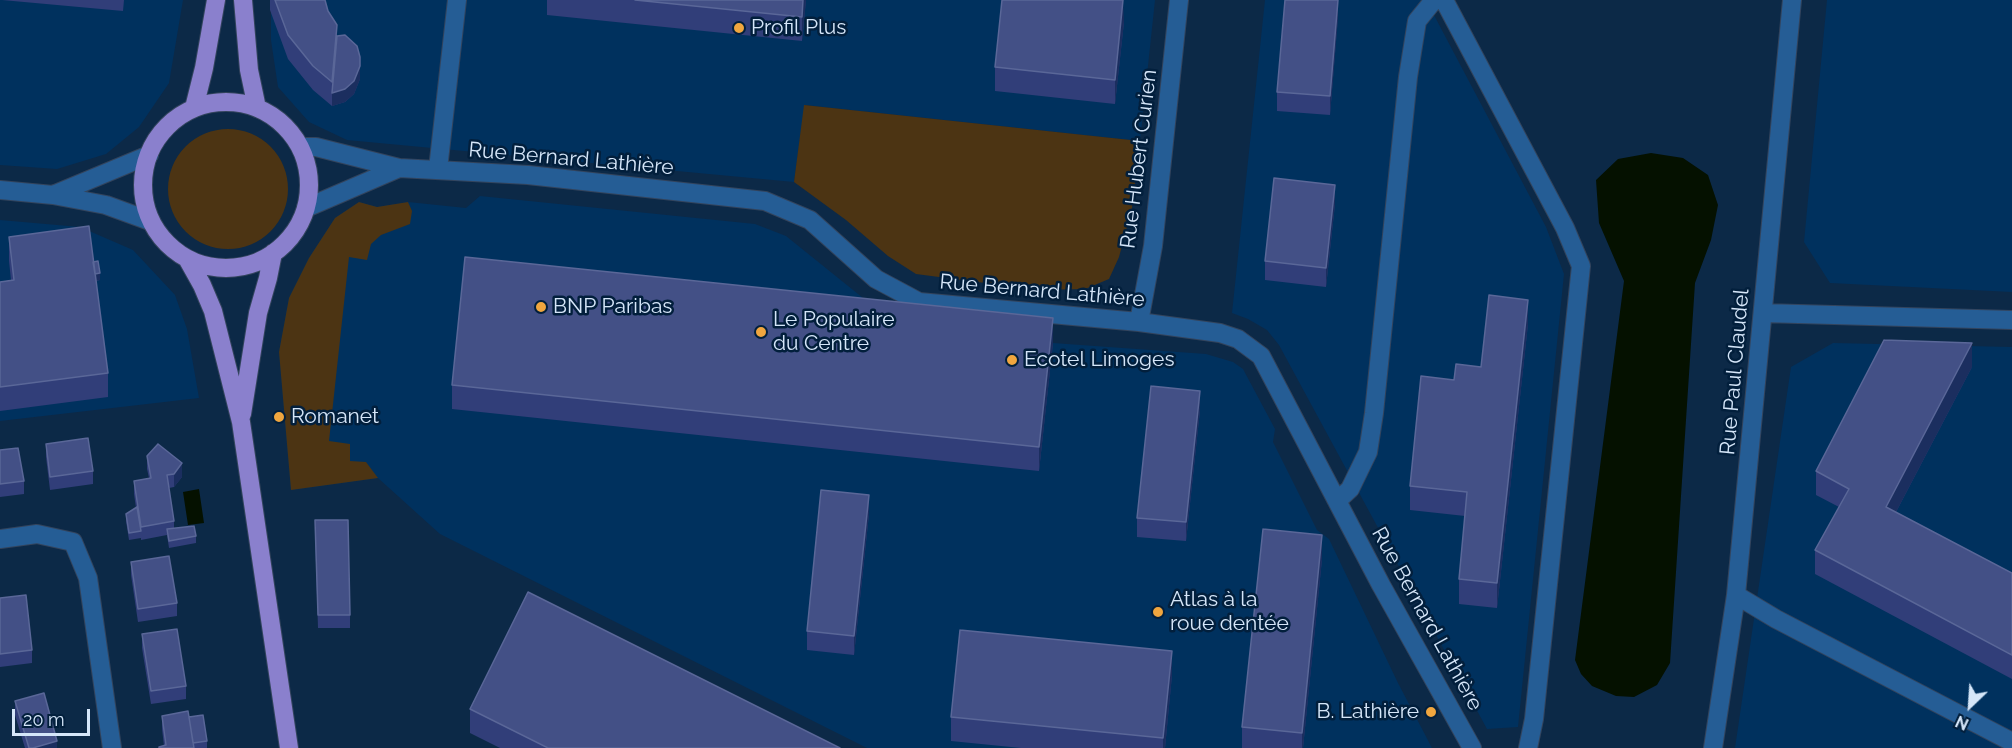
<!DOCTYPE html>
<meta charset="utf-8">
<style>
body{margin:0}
#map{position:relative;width:2012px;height:748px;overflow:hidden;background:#0c2947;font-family:Raleway,sans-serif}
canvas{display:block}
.north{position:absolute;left:1940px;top:676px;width:60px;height:60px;-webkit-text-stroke:4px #021f3c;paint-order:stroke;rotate:205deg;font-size:16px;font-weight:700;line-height:24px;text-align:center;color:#d5e6f9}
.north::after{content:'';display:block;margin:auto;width:21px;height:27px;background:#d5e6f9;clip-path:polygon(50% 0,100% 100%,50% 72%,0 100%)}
.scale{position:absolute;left:12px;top:709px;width:78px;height:27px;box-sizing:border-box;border:3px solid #d5e6f9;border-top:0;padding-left:8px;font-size:18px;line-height:21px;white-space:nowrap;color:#d5e6f9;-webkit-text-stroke:4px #021f3c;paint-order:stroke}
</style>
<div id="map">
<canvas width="2012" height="748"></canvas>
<div class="north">N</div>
<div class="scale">20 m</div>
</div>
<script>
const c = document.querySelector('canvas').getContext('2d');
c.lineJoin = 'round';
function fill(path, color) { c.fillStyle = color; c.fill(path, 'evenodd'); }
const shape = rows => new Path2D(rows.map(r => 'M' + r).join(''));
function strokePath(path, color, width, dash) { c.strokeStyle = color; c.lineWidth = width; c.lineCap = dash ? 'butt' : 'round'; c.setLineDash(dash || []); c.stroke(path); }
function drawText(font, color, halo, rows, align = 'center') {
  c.font = font + ' Raleway,sans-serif'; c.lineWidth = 5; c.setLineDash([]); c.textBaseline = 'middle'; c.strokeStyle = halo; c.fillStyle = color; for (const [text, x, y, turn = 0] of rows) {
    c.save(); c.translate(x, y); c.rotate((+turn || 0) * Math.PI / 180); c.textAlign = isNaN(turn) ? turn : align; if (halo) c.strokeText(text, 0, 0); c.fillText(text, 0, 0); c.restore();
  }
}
fill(shape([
 [0,0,183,0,169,83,139,127,106,154,57,169,0,165],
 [271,0,1155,0,1140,141,805,105,794,182,347,140,309,122,278,87,271,40],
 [1265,0,1426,0,1546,227,1564,274,1518,727,1487,729,1279,345,1267,330,1248,319,1232,313],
 [1827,0,2012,0,2012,292,1830,283,1804,242],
 [480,196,755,224,786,236,899,327,1053,343,1206,354,1233,362,1243,369,1275,429,1273,442,1317,530,1329,539,1398,683,1432,748,867,748,440,534,378,478,291,490,279,352,289,298,309,258,335,218,359,202,377,207,408,202,466,208],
 [0,220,80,227,133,250,175,295,187,329,199,398,0,421],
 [1833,343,2012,347,2012,748,1735,748,1791,367]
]), '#00315e');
fill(shape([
 [804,105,1140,141,1132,208,1119,257,1109,279,1085,289,1039,290,916,274,888,256,846,220,794,182],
 '168 189a60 60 0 1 1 120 0a60 60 0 1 1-120 0Z',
 [359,202,377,207,408,202,412,211,410,224,381,235,371,244,367,260,349,257,329,441,350,444,350,461,366,462,378,478,291,490,279,352,289,298,309,258,335,218]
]), '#4c3413');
fill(shape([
 [1651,153,1683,158,1708,175,1718,205,1711,240,1695,283,1670,663,1657,685,1634,697,1616,696,1592,686,1581,674,1575,660,1624,281,1599,223,1596,180,1618,159],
 [199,489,204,523,188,525,183,492]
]), '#051100');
const minor = shape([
 [1444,0,1565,228,1581,266,1534,719,1528,748],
 [301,147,316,147,399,168,528,175,765,201,810,220,876,279,919,302,1139,322,1220,333,1238,339,1261,356,1381,585,1472,748],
 [438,169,457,0],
 [0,190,53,195,106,205,150,221],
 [53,195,149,155],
 [306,208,399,168],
 [1763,313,2012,320],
 [1139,322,1153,246,1179,0],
 [1337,501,1350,489,1368,452,1374,413,1408,77,1417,21,1434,0],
 [0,539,37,534,73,542,88,578,112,748],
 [1736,595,1776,619,2012,742],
 [1713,748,1736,595,1792,0]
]);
const major = shape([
 [243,0,249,70,257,108],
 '143 185a83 83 0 1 1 166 0a83 83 0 1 1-166 0Z',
 [194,108,204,68,216,0],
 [188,260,202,285,213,311,241,422,289,748],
 [242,414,258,313,268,278,273,253]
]);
strokePath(minor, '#33445d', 20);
strokePath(major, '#33445d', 20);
strokePath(minor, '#255d95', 18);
strokePath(major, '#8a80cd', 18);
fill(shape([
 [2,0,124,0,123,11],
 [270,0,325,0,328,11,337,36,360,79,354,94,345,102,332,106,313,90,288,59,270,10],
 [547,0,806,0,802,41,547,15],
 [1338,17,1330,115,1277,111,1277,92],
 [1124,22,1115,104,995,91,995,67],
 [1335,204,1326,287,1265,280,1265,261],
 [9,237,93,262,100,280,96,281,108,373,108,397,0,411,0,282,11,280,9,261],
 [1528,324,1497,608,1459,604,1459,579,1465,516,1410,510,1410,486,1454,380,1481,367],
 [1053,343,1039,471,452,409,452,385],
 [1972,367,1896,512,2012,573,2012,679,1815,574,1815,550,1839,507,1816,495,1816,471],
 [1200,410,1186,541,1137,537,1137,518],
 [46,444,93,471,93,484,50,490,46,457],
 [0,450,24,481,24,494,0,497],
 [147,456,182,477,174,487,169,488,174,521,174,528,196,536,196,543,169,548,167,535,141,540,141,538,129,540,126,521,126,514,136,508,134,494,134,481,149,478,147,469],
 [869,514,854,655,807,650,807,631],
 [315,533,350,615,350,628,318,628],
 [1322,559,1303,748,1242,748,1242,727],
 [131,562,177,603,177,616,138,622,131,575],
 [0,598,32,650,32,663,0,667],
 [142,634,186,686,186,699,151,704,142,648],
 [1172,675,1165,748,1021,748,951,741,951,717],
 [15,701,57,748,25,748,15,715],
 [470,709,840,748,500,748,470,733],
 [162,716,189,717,207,741,207,748,159,748,164,746,162,729]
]), '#313e79');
fill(shape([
 [803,0,806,0,802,41,802,17],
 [1123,0,1124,22,1115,104,1115,80],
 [1338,0,1338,17,1330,115,1330,96],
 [337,25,337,49,360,66,360,79,354,94,345,102,332,106,332,82],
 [1335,185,1335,204,1326,287,1326,268],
 [100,273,100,280,93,281,93,274],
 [1528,300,1528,324,1497,608,1497,583],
 [1053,318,1053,343,1039,471,1039,447],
 [1972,343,1972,367,1886,531,1886,507],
 [1200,391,1200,410,1186,541,1186,522],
 [182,463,182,477,174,487,174,474],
 [869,495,869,514,854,655,854,636],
 [1322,535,1322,559,1303,748,1302,748,1302,733],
 [1172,651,1172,675,1165,748,1163,748,1163,738],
 [57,741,57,748,33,748]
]), '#1b2e5f');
const building = shape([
 [275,0,325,0,328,11,337,25,332,82,313,66,288,35,275,0],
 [635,0,803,0,802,17,635,0],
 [1002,0,1123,0,1115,80,995,67,1002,0],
 [1285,0,1338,0,1330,96,1277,92,1285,0],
 [345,35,357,46,360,57,360,66,354,81,345,89,332,93,337,36,345,35],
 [1274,178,1335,185,1326,268,1265,261,1274,178],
 [89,226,108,373,0,387,0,282,14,280,9,237,89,226],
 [465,257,1053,318,1039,447,452,385,465,257],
 [98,261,100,273,95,274,93,262,98,261],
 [1489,295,1528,300,1497,583,1459,579,1467,492,1410,486,1421,376,1454,380,1456,364,1481,367,1489,295],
 [1884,340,1972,343,1886,507,2012,573,2012,655,1815,550,1849,489,1816,471,1884,340],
 [1151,386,1200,391,1186,522,1137,518,1151,386],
 [88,438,93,471,50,477,46,444,88,438],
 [158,444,182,463,174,474,167,475,174,521,141,527,134,481,151,478,147,456,158,444],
 [18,448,24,481,0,484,0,450,18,448],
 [821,490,869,495,854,636,807,631,821,490],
 [137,507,141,531,129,533,126,514,137,507],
 [315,520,348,520,350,615,318,615,315,520],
 [194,526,196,536,169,541,167,529,194,526],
 [1263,529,1322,535,1302,733,1242,727,1263,529],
 [169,556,177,603,138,609,131,562,169,556],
 [528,592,840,748,548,748,470,709,528,592],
 [26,595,32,650,0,654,0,598,26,595],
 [177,629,186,686,151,691,142,634,177,629],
 [960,630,1172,651,1163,738,951,717,960,630],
 [44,693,57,741,33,748,29,748,15,701,44,693],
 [188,711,194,748,159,748,159,747,166,745,162,716,188,711],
 [203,715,207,741,193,743,189,717,203,715]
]);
fill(building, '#435086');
strokePath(building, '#5a6798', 1.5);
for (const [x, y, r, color] of [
 [739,28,6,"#f0a63f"],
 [541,307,6,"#f0a63f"],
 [761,332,6,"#f0a63f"],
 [1012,360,6,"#f0a63f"],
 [279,417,6,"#f0a63f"],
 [1158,612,6,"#f0a63f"],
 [1431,712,6,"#f0a63f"]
]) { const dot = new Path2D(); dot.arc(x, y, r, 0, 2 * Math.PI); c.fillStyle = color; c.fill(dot); strokePath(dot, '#021f3c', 2); }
drawText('21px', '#d5e6f9', '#021f3c', [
 ["Profil Plus",751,28],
 ["BNP Paribas",553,307],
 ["Le Populaire",773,320],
 ["du Centre",773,344],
 ["Ecotel Limoges",1024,360],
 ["Romanet",291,417],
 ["Atlas à la",1170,600],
 ["roue dentée",1170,624],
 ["B. Lathière",1419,712,"right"]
], 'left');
drawText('21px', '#d5e6f9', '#021f3c', [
 ["Rue Bernard Lathière",571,159,5],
 ["Rue Hubert Curien",1139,159,-83],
 ["Rue Bernard Lathière",1042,291,5],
 ["Rue Paul Claudel",1735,372,-85],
 ["Rue Bernard Lathière",1427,619,61]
]);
</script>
